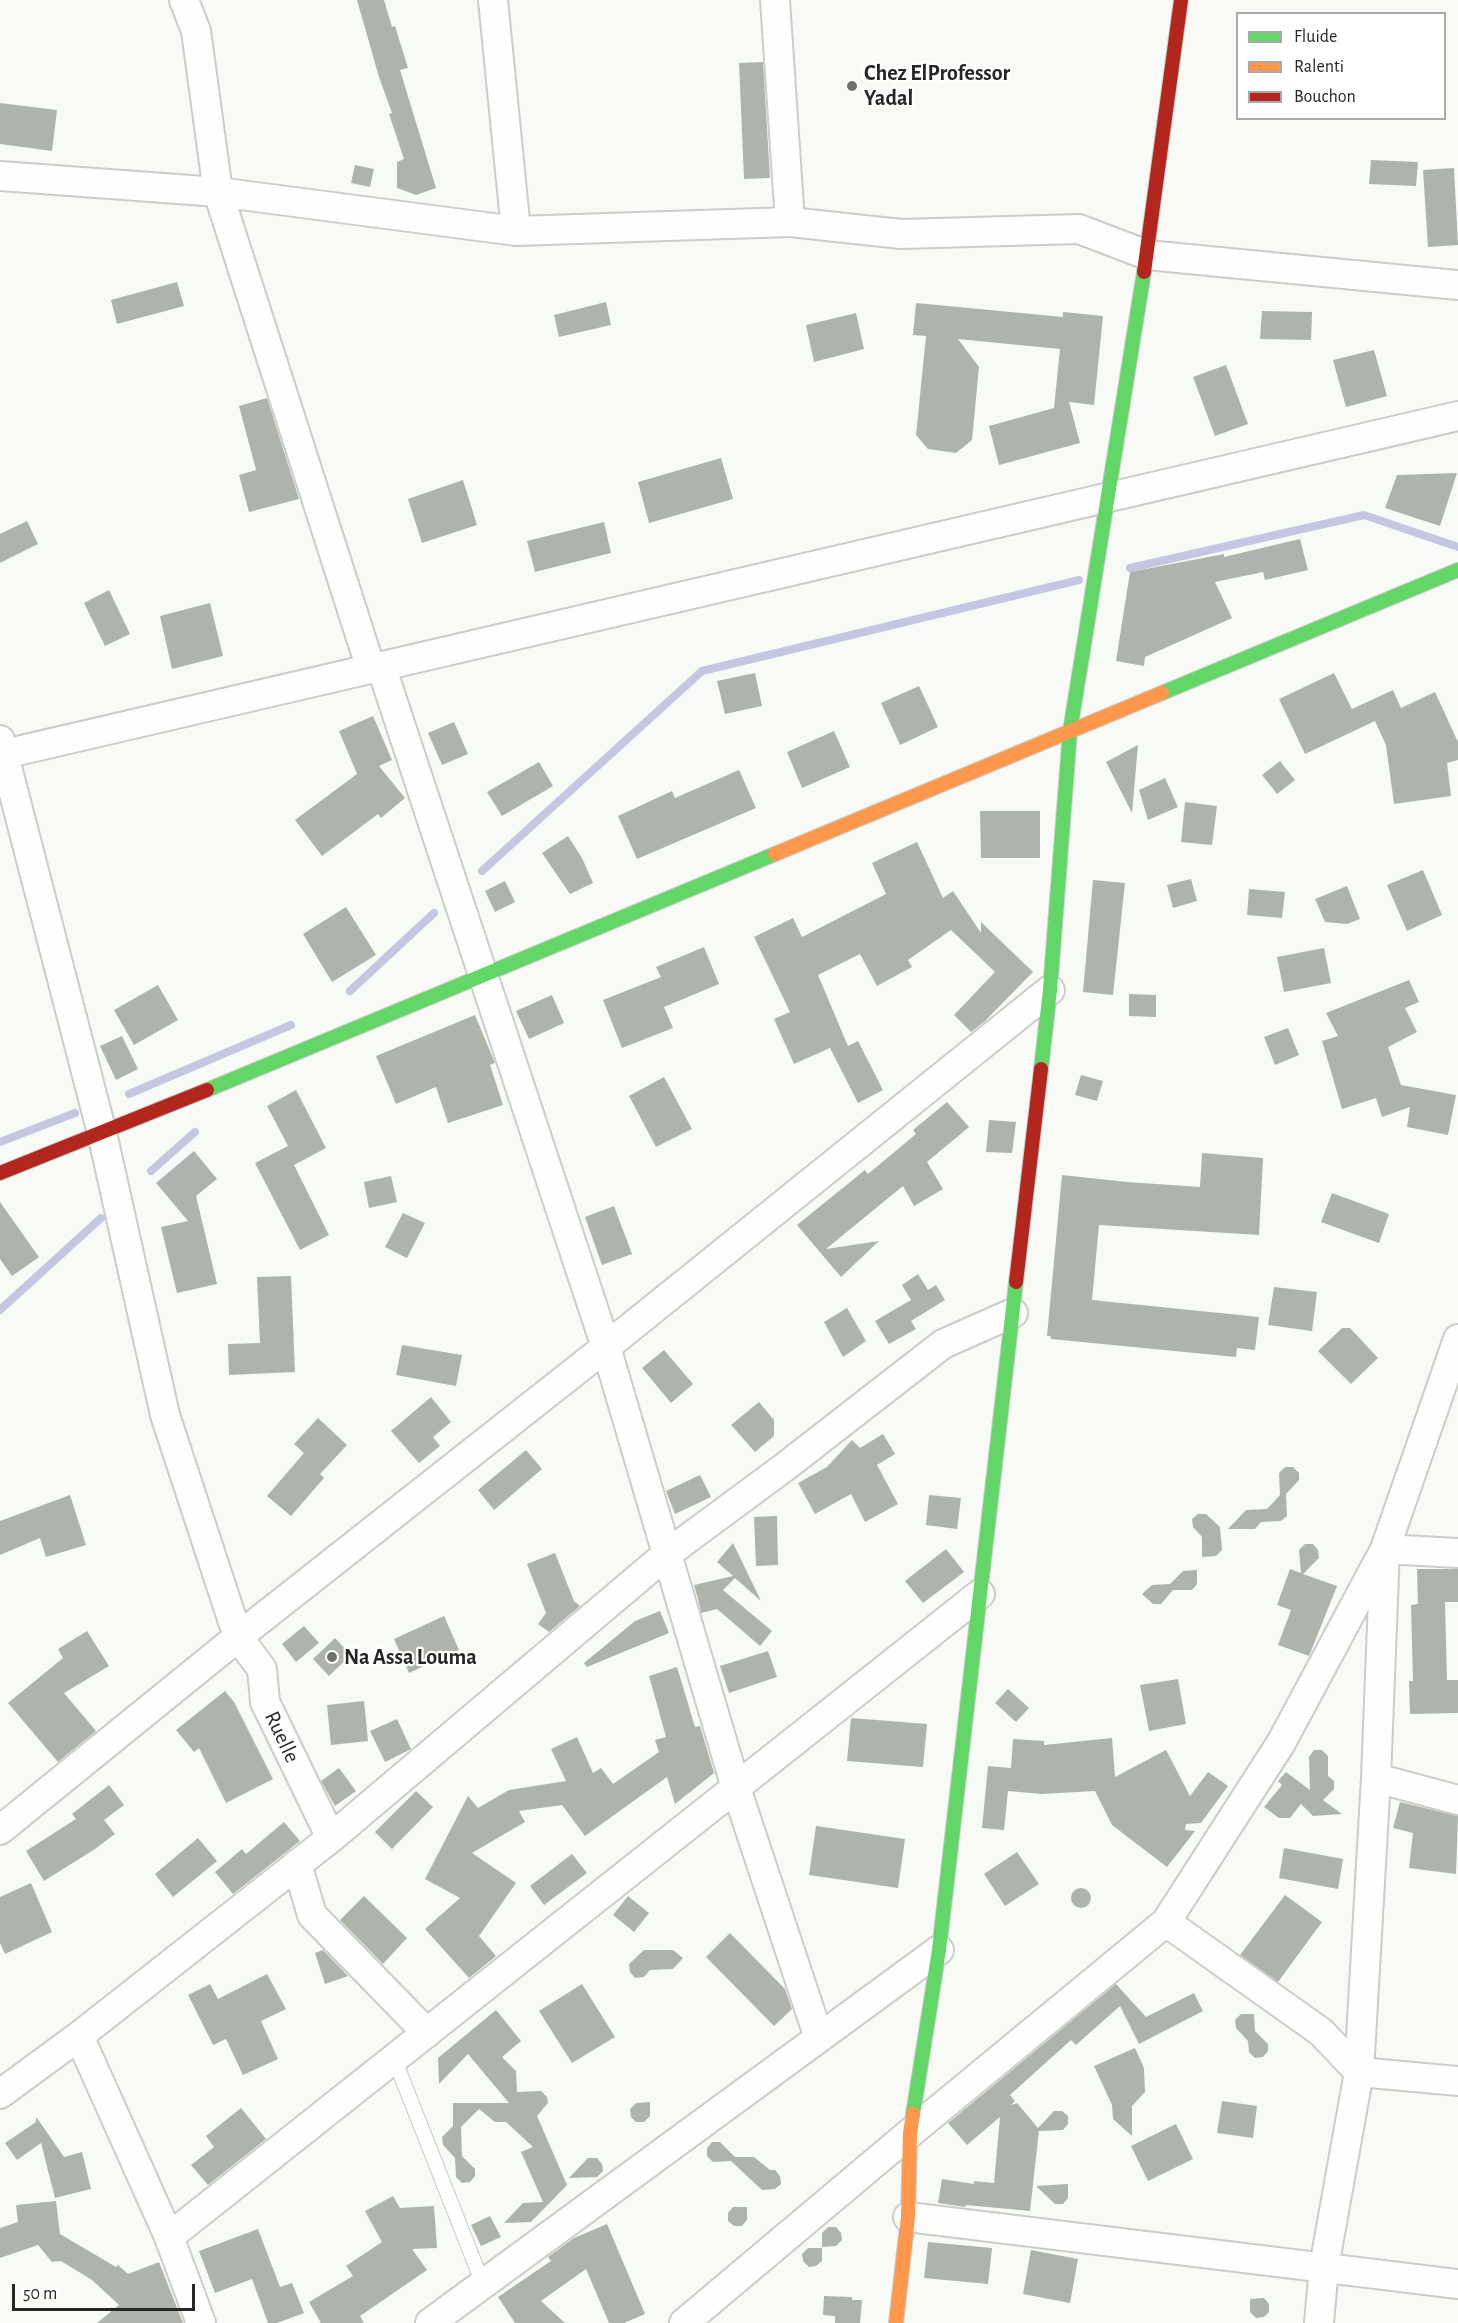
<!DOCTYPE html>
<style>
body{margin:0}
#map{position:relative;width:1458px;height:2323px;overflow:hidden;background:#f8faf6;font-family:"Alegreya Sans",sans-serif}
canvas{display:block}
.legend{position:absolute;left:1236px;top:12px;width:210px;height:108px;box-sizing:border-box;background:#fff;border:2px solid #a8a9a8;margin:0;padding:8px 10px;list-style:none;font-size:18px;color:#262725}
.legend li{display:flex;align-items:center;gap:12px;height:30px}
.legend b{width:30px;border:2px solid #a8a9a8}
.scale{position:absolute;left:12px;top:2284px;width:183px;height:27px;box-sizing:border-box;border:3px solid #262725;border-top:0;padding-left:8px;font-size:18px;line-height:21px;white-space:nowrap;color:#262725;-webkit-text-stroke:4px #fff;paint-order:stroke}
</style>
<div id="map">
<canvas width="1458" height="2323"></canvas>
<ul class="legend">
<li><b style="height:8px;background:#63d668"></b>Fluide</li>
<li><b style="height:8px;background:#ff974d"></b>Ralenti</li>
<li><b style="height:8px;background:#b3261e"></b>Bouchon</li>
</ul>
<div class="scale">50 m</div>
</div>
<script>
const c = document.querySelector('canvas').getContext('2d');
c.lineJoin = 'round';
const shape = rows => new Path2D(rows.map(r => 'M' + r).join(''));
function strokePath(path, color, width, dash) { c.strokeStyle = color; c.lineWidth = width; c.lineCap = dash ? 'butt' : 'round'; c.setLineDash(dash || []); c.stroke(path); }
function fill(path, color) { c.fillStyle = color; c.fill(path, 'evenodd'); }
function drawText(font, color, halo, rows, align = 'center') {
  c.font = font + ' "Alegreya Sans",sans-serif'; c.lineWidth = 4.5; c.setLineDash([]); c.textBaseline = 'middle'; c.strokeStyle = halo; c.fillStyle = color; for (const [text, x, y, turn = 0] of rows) {
    c.save(); c.translate(x, y); c.rotate((+turn || 0) * Math.PI / 180); c.textAlign = isNaN(turn) ? turn : align; if (halo) c.strokeText(text, 0, 0); c.fillText(text, 0, 0); c.restore();
  }
}
strokePath(shape([
 [1130,568,1364,515,1458,547],
 [482,871,702,671,1079,580],
 [350,991,434,913],
 [129,1094,291,1025],
 [0,1142,75,1113],
 [151,1171,195,1132],
 [0,1310,101,1218]
]), '#c4c6e2', 8);
fill(shape([
 [357,0,384,0,392,27,395,26,408,68,400,70,436,188,416,195,397,188,397,162,404,159,389,114,392,113,379,77],
 [763,62,770,178,744,179,739,63],
 [0,103,57,110,52,151,0,144],
 [1371,160,1418,162,1416,186,1369,184],
 [355,165,374,169,370,187,351,183],
 [1454,168,1458,245,1428,247,1423,170],
 [177,282,184,306,117,324,111,300],
 [606,302,611,325,559,337,554,315],
 [916,303,1063,317,1063,312,1103,316,1094,405,1069,402,1080,443,999,465,989,426,1054,408,1060,349,958,339,979,367,972,440,956,453,928,449,916,435,926,336,913,335],
 [1262,311,1312,312,1311,340,1260,339],
 [856,313,864,349,814,362,806,325],
 [1374,350,1387,396,1346,407,1333,360],
 [1226,365,1248,424,1215,436,1193,377],
 [267,398,299,499,249,512,239,475,256,470,239,406],
 [721,458,733,499,649,523,638,482],
 [1457,473,1440,526,1385,508,1397,475],
 [463,480,477,525,422,543,408,499],
 [27,521,38,544,0,563,0,534],
 [604,522,611,553,535,572,527,541],
 [1300,539,1308,570,1265,580,1263,572,1215,582,1232,618,1145,657,1144,666,1116,661,1130,572,1224,554,1224,557],
 [109,590,130,634,105,646,84,603],
 [210,603,223,656,172,669,160,616],
 [755,673,762,706,725,714,717,681],
 [1334,673,1352,709,1393,690,1401,708,1435,692,1458,742,1458,760,1447,763,1451,796,1394,804,1386,745,1375,721,1305,754,1279,699],
 [919,686,938,727,900,745,881,703],
 [373,716,392,760,379,766,405,798,381,818,378,814,322,856,295,820,357,774,339,731],
 [454,722,468,754,442,765,428,733],
 [834,731,850,767,802,788,787,752],
 [1138,745,1132,813,1106,762],
 [1280,761,1295,780,1277,794,1262,775],
 [539,762,553,786,502,816,487,792],
 [739,770,756,808,637,859,618,816,672,791,675,798],
 [1165,778,1178,807,1148,820,1139,790],
 [1185,802,1217,806,1212,845,1181,842],
 [980,811,1040,811,1040,858,981,858],
 [568,836,582,858,593,883,570,894,542,853],
 [917,842,943,898,953,891,981,933,981,922,1033,972,985,1021,971,1032,954,1015,995,972,951,930,908,960,912,967,877,986,860,954,818,975,848,1046,858,1041,883,1090,858,1103,830,1048,794,1064,774,1019,790,1012,754,937,793,918,802,937,886,894,872,863],
 [1423,870,1442,915,1407,931,1387,885],
 [1191,879,1197,901,1173,908,1167,885],
 [1093,880,1125,883,1113,995,1083,992],
 [505,881,515,902,495,912,485,891],
 [1347,886,1360,919,1347,924,1325,922,1315,899],
 [1249,889,1285,892,1282,918,1247,915],
 [346,907,376,955,332,982,303,934],
 [704,947,719,984,664,1007,673,1028,622,1048,603,1000,661,977,656,967],
 [1324,948,1331,983,1284,992,1277,957],
 [1409,980,1419,1002,1405,1008,1417,1032,1388,1047,1401,1085,1456,1095,1448,1135,1407,1127,1410,1107,1382,1117,1376,1098,1342,1109,1322,1041,1338,1036,1326,1013],
 [158,985,178,1020,134,1045,114,1010],
 [1129,994,1156,995,1156,1017,1129,1016],
 [552,995,564,1023,529,1039,516,1011],
 [475,1015,495,1063,490,1065,503,1105,448,1123,436,1087,396,1104,376,1056],
 [1288,1028,1299,1055,1275,1065,1264,1037],
 [122,1036,138,1069,116,1080,100,1046],
 [1081,1075,1103,1081,1097,1101,1075,1095],
 [664,1077,692,1129,656,1147,629,1096],
 [296,1090,326,1148,294,1165,329,1235,300,1250,255,1163,288,1146,267,1106],
 [947,1102,969,1127,927,1162,943,1189,914,1206,903,1186,826,1249,879,1241,841,1277,797,1225,865,1170,868,1174,916,1134,913,1130],
 [989,1120,1016,1122,1012,1153,986,1152],
 [194,1151,217,1179,196,1196,217,1284,177,1293,161,1227,188,1221,156,1183],
 [1202,1153,1263,1158,1259,1235,1099,1225,1092,1300,1259,1317,1255,1350,1237,1348,1236,1357,1051,1339,1050,1336,1047,1336,1062,1175,1127,1182,1200,1187],
 [391,1176,397,1202,369,1208,364,1182],
 [1332,1193,1389,1214,1379,1243,1321,1222],
 [0,1202,39,1257,12,1276,0,1259],
 [614,1206,632,1254,602,1265,585,1217],
 [403,1213,425,1223,407,1258,385,1247],
 [918,1274,928,1290,936,1285,945,1300,911,1321,916,1329,889,1344,875,1321,911,1300,902,1285],
 [291,1276,295,1372,229,1375,228,1344,260,1343,257,1277],
 [1274,1287,1317,1292,1312,1331,1268,1325],
 [847,1308,866,1341,843,1357,824,1322],
 [1342,1328,1350,1328,1378,1358,1351,1384,1318,1351],
 [402,1345,462,1355,456,1386,396,1375],
 [664,1350,693,1384,671,1403,642,1368],
 [431,1397,451,1422,433,1437,440,1446,419,1463,391,1431],
 [759,1402,774,1420,774,1436,755,1452,731,1425],
 [318,1418,347,1445,320,1474,324,1478,291,1516,267,1496,304,1453,294,1444],
 [883,1434,895,1454,877,1465,898,1504,865,1522,851,1494,815,1514,798,1483,827,1467,852,1440,860,1448],
 [526,1450,542,1469,494,1510,478,1490],
 [1285,1467,1293,1467,1299,1473,1299,1480,1286,1494,1287,1516,1281,1521,1261,1522,1255,1529,1228,1529,1246,1510,1267,1509,1280,1495,1279,1473],
 [700,1475,711,1497,675,1514,666,1491],
 [70,1495,86,1545,46,1557,40,1538,0,1555,0,1521],
 [929,1495,961,1498,957,1529,926,1525],
 [1198,1514,1206,1514,1220,1527,1222,1550,1216,1556,1202,1557,1202,1537,1193,1527,1192,1519],
 [777,1516,778,1565,756,1566,754,1517],
 [733,1543,761,1601,735,1578,723,1590,772,1631,760,1646,717,1609,701,1613,698,1599,694,1585,733,1576,717,1562],
 [1305,1544,1313,1544,1318,1550,1319,1558,1303,1574,1337,1586,1309,1656,1278,1645,1291,1610,1277,1605,1290,1569,1301,1573,1299,1550],
 [946,1549,964,1572,923,1603,905,1581],
 [555,1553,574,1601,580,1606,549,1632,538,1624,546,1613,527,1564],
 [1417,1569,1458,1569,1458,1602,1445,1602,1447,1680,1458,1680,1458,1713,1410,1714,1409,1681,1413,1681,1411,1605,1418,1604],
 [1197,1570,1197,1584,1192,1590,1173,1590,1161,1604,1153,1604,1142,1594,1152,1585,1170,1584,1183,1571],
 [660,1611,669,1633,587,1667,584,1663,635,1621],
 [444,1616,459,1650,409,1673,394,1639],
 [304,1626,319,1643,296,1662,282,1644],
 [87,1631,109,1666,64,1693,96,1731,58,1762,8,1703,63,1658,58,1649],
 [335,1638,351,1655,329,1676,313,1659],
 [768,1651,777,1677,729,1693,720,1666],
 [677,1667,695,1727,700,1726,714,1773,675,1804,667,1777,585,1836,562,1805,519,1811,525,1822,472,1853,516,1883,479,1936,496,1956,469,1978,425,1929,460,1898,425,1879,468,1796,478,1808,509,1790,566,1781,551,1749,577,1737,593,1773,601,1768,613,1784,659,1752,655,1740,666,1737,649,1676],
 [1178,1679,1186,1724,1149,1731,1140,1685],
 [1008,1689,1029,1708,1016,1722,995,1703],
 [225,1691,234,1702,273,1779,226,1803,199,1748,194,1752,176,1730],
 [364,1701,368,1741,331,1745,327,1705],
 [851,1718,927,1724,923,1767,847,1761],
 [397,1719,411,1749,385,1762,370,1731],
 [1112,1738,1115,1777,1166,1750,1190,1796,1208,1772,1228,1786,1201,1823,1186,1824,1185,1830,1195,1831,1167,1867,1112,1825,1095,1791,1042,1794,1008,1791,1004,1830,982,1828,988,1766,1011,1768,1013,1739,1044,1741,1044,1745],
 [1314,1750,1322,1750,1328,1756,1328,1776,1334,1781,1334,1789,1323,1800,1342,1814,1313,1816,1301,1804,1290,1818,1279,1818,1264,1807,1282,1785,1278,1781,1286,1772,1310,1790,1309,1757],
 [339,1768,356,1791,335,1806,321,1781],
 [109,1785,124,1805,104,1820,115,1834,95,1849,44,1881,26,1851,76,1819,72,1814],
 [416,1791,433,1807,392,1849,375,1832],
 [1400,1802,1458,1816,1456,1874,1409,1868,1413,1833,1393,1828],
 [284,1822,300,1841,233,1894,215,1872,242,1849,246,1854],
 [816,1826,905,1839,898,1888,809,1875],
 [198,1838,217,1861,173,1897,155,1874],
 [1284,1848,1343,1859,1338,1889,1279,1878],
 [1017,1852,1039,1884,1005,1906,984,1874],
 [572,1854,587,1873,544,1905,530,1886],
 [31,1883,52,1932,5,1954,0,1943,0,1897],
 '1071 1898a10 10 0 1 1 20 0a10 10 0 1 1-20 0Z',
 [1285,1895,1322,1922,1278,1982,1240,1955],
 [364,1896,407,1938,383,1964,340,1920],
 [628,1896,649,1913,634,1932,613,1915],
 [730,1933,785,1989,792,2009,774,2026,706,1957],
 [323,1950,348,1976,325,1984,315,1953],
 [644,1950,673,1950,683,1958,673,1969,650,1970,644,1977,635,1978,630,1972,629,1964],
 [267,1974,286,2009,261,2021,278,2059,243,2075,226,2039,213,2045,188,1995,210,1984,218,1999],
 [582,1984,615,2037,572,2063,539,2011],
 [1116,1984,1146,2017,1194,1993,1203,2011,1139,2044,1120,2006,1076,2045,1071,2040,1010,2095,1015,2101,1011,2105,1017,2103,1038,2128,1054,2111,1062,2111,1068,2116,1068,2124,1063,2130,1039,2131,1030,2211,966,2205,965,2207,938,2203,942,2179,974,2184,974,2181,994,2183,1000,2117,967,2145,948,2123],
 [496,2010,521,2041,502,2057,516,2071,517,2092,541,2091,547,2097,548,2103,537,2116,567,2185,531,2222,504,2223,523,2203,543,2202,521,2152,533,2147,506,2122,495,2122,479,2109,461,2127,462,2156,475,2169,475,2176,470,2182,462,2183,456,2177,455,2158,443,2145,442,2137,453,2126,453,2103,509,2103,468,2054,439,2084,438,2058],
 [1241,2014,1254,2014,1255,2031,1268,2044,1268,2051,1263,2057,1255,2058,1249,2052,1248,2041,1236,2028,1235,2020],
 [1135,2048,1144,2068,1145,2092,1132,2106,1132,2136,1113,2119,1112,2105,1094,2066],
 [1222,2101,1257,2106,1253,2138,1217,2133],
 [650,2102,650,2116,644,2122,636,2122,631,2117,630,2109,636,2103],
 [241,2108,266,2139,208,2185,191,2165,214,2147,206,2136],
 [36,2118,37,2118,64,2157,82,2152,91,2189,55,2198,41,2143,17,2160,5,2143,36,2122],
 [1176,2124,1193,2159,1148,2181,1131,2146],
 [712,2142,720,2142,735,2157,754,2157,770,2170,775,2170,780,2176,781,2184,775,2189,762,2190,731,2161,713,2162,707,2156,707,2148],
 [588,2158,597,2158,602,2164,603,2171,597,2177,569,2178],
 [1068,2184,1068,2198,1063,2204,1055,2204,1036,2186],
 [393,2196,400,2208,434,2206,437,2248,412,2249,427,2270,360,2316,364,2323,321,2323,309,2302,353,2276,346,2266,382,2242,365,2211],
 [56,2201,60,2234,116,2267,118,2265,128,2274,159,2262,183,2323,97,2323,119,2305,92,2280,61,2261,52,2262,38,2245,0,2258,0,2228,18,2222,16,2205],
 [733,2207,747,2207,747,2220,742,2226,734,2226,728,2221,728,2213],
 [490,2216,501,2237,481,2246,471,2225],
 [607,2224,645,2314,624,2323,609,2323,586,2269,541,2301,565,2323,515,2323,498,2297,551,2261,548,2257,574,2238],
 [828,2227,836,2227,841,2233,842,2240,836,2246,822,2247,822,2233],
 [258,2229,280,2287,292,2283,304,2313,277,2323,268,2323,252,2279,215,2293,199,2251],
 [928,2242,992,2248,988,2284,924,2278],
 [808,2248,822,2248,822,2261,816,2266,809,2267,803,2261,802,2254],
 [1031,2250,1078,2259,1070,2303,1023,2294],
 [824,2296,852,2297,852,2300,862,2300,860,2323,835,2323,835,2316,823,2315],
 [1264,2298,1269,2304,1269,2312,1264,2317,1256,2318,1250,2312,1250,2299]
]), '#aeb4ab');
const lane = shape([
 [394,2058,483,2284]
]);
const street = shape([
 [184,0,196,31,218,192,371,669],
 [493,0,516,231],
 [775,0,790,222],
 [0,176,218,192,516,231,790,222,901,234,1079,229,1147,255,1458,285],
 [381,666,606,1347,736,1788,819,2038],
 [0,740,102,1133,165,1415,238,1637,262,1669,265,1702,331,1838],
 [0,755,1458,416],
 [1376,1778,1458,1800],
 [0,1830,238,1637,606,1347,1050,990],
 [297,1864,312,1915,427,2033],
 [1166,1922,1321,2032,1359,2072,1458,2081],
 [79,2036,331,1838,667,1554,786,1466,943,1344,1013,1313],
 [0,2094,79,2036,169,2237,201,2323],
 [908,2217,1458,2284],
 [169,2237,980,1594],
 [430,2323,939,1950],
 [684,2323,910,2133,1166,1922,1281,1743,1385,1549,1458,1339],
 [1319,2323,1324,2267,1359,2072,1376,1778,1385,1549,1458,1553]
]);
const fast = shape([
 [1162,693,1458,570],
 [1041,1069,1050,990,1070,731,1144,272],
 [207,1090,775,854],
 [913,2114,939,1950,1016,1282]
]);
const slow = shape([
 [775,854,1162,693],
 [896,2323,908,2217,910,2133,913,2114]
]);
const jam = shape([
 [1144,272,1181,0],
 [0,1173,207,1090],
 [1016,1282,1041,1069]
]);
strokePath(lane, '#cbcdca', 16);
strokePath(street, '#cbcdca', 32);
strokePath(fast, '#cbcdca', 16);
strokePath(slow, '#cbcdca', 16);
strokePath(jam, '#cbcdca', 16);
strokePath(lane, '#fefefe', 14);
strokePath(street, '#fefefe', 28);
strokePath(fast, '#63d668', 14);
strokePath(slow, '#ff974d', 14);
strokePath(jam, '#b3261e', 14);
for (const [x, y, r, color] of [
 [852,86,6,"#70716e"],
 [332,1657,6,"#70716e"]
]) { const dot = new Path2D(); dot.arc(x, y, r, 0, 2 * Math.PI); c.fillStyle = color; c.fill(dot); strokePath(dot, '#fff', 2); }
drawText('bold 22px', '#262725', '#fff', [
 ["Chez ElProfessor",864,73],
 ["Yadal",864,98],
 ["Na Assa Louma",344,1657]
], 'left');
drawText('22px', '#262725', '#fff', [
 ["Ruelle",282,1737,65]
]);
</script>
